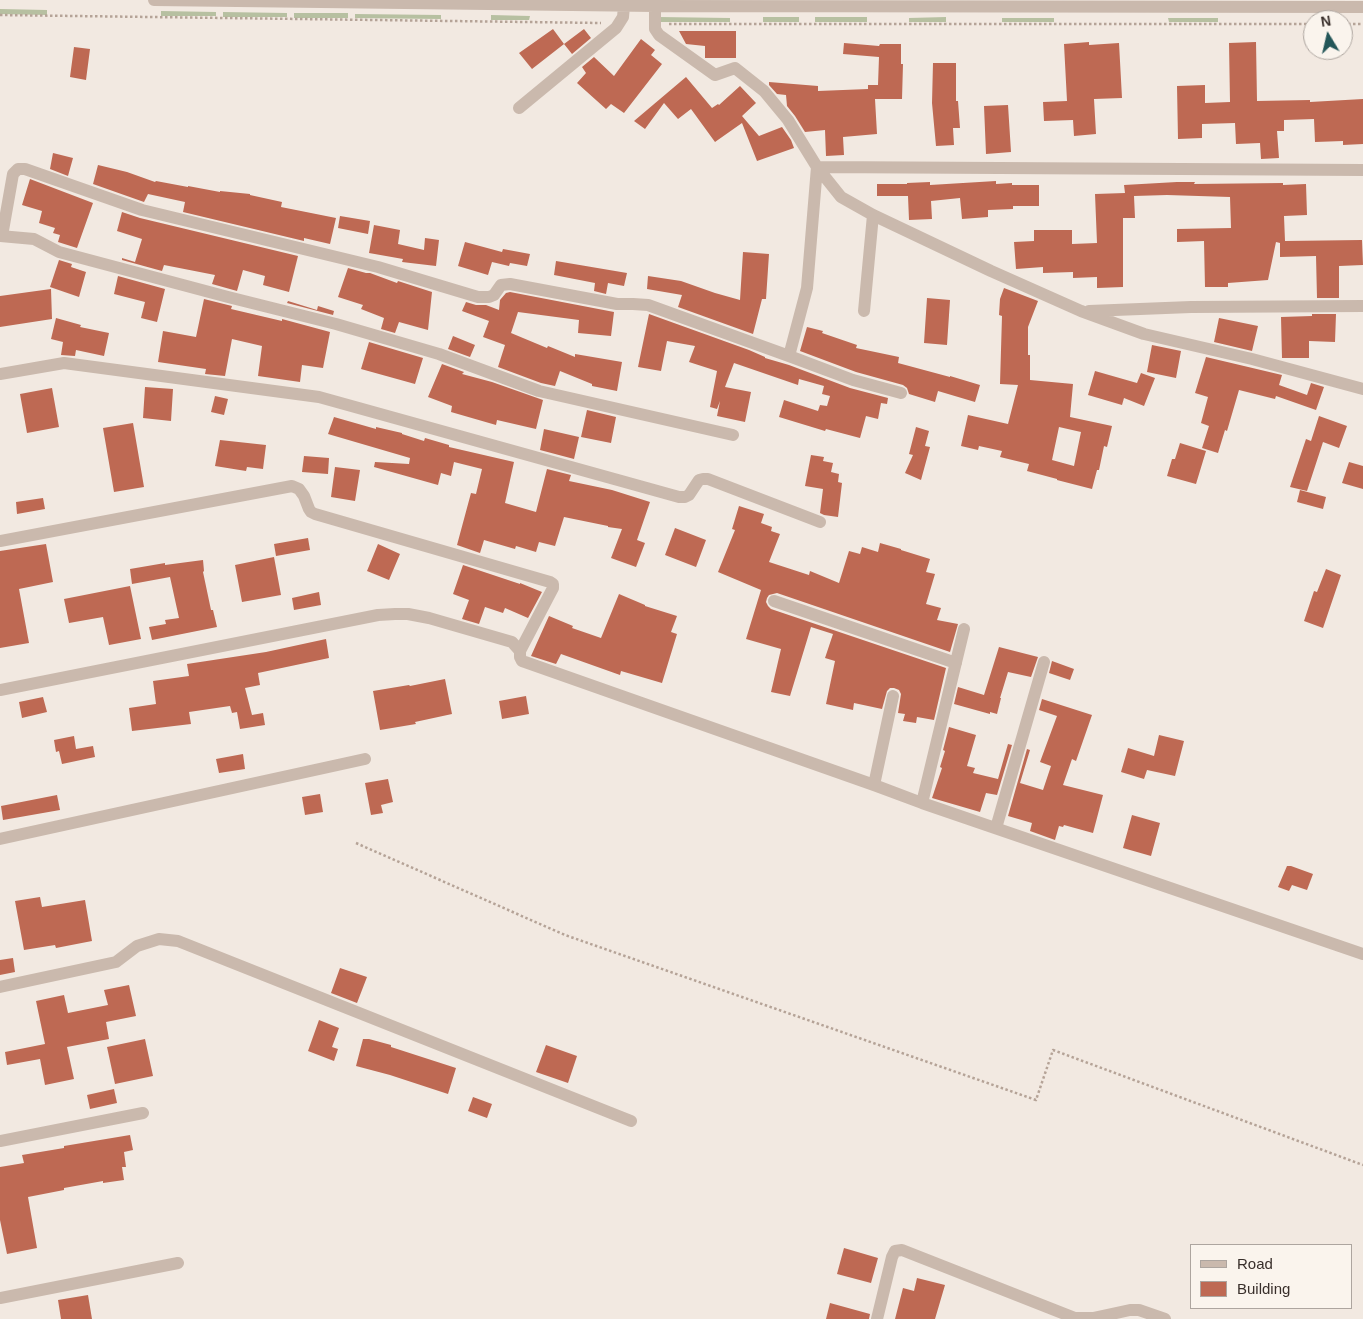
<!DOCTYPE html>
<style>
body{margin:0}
#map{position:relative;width:1363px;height:1319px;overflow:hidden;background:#f2e9e1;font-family:Helvetica,sans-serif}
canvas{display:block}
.legend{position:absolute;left:1190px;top:1244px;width:162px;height:65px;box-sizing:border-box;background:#faf4ed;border:1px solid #ada59f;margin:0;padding:6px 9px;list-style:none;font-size:15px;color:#392f2b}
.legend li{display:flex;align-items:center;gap:10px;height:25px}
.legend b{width:25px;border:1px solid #ada59f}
.north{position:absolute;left:1303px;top:10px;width:50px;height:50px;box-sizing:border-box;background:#faf4ed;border:1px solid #ada59f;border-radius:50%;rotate:351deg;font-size:14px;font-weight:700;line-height:20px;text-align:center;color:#392f2b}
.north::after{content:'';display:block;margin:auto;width:18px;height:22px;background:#235658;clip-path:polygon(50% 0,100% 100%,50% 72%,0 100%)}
</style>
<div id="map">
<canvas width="1363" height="1319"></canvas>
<ul class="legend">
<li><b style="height:6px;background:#cab9ad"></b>Road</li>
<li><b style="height:14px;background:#be6953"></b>Building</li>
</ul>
<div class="north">N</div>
</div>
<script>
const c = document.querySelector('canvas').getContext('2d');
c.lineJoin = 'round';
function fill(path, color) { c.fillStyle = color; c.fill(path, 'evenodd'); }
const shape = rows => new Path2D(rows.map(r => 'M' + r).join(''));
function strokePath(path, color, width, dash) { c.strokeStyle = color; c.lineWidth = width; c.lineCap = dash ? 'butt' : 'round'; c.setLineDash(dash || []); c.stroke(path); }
fill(shape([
 [0,9,47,10,47,15,0,14],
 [161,11,216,12,216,16,161,16],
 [223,12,287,13,287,17,223,17],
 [294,13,348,13,348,18,294,18],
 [355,14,441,15,441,19,355,18],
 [491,15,530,16,529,20,491,20],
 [658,17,730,18,730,22,659,22],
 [763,17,799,17,799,22,763,22],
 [815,17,867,17,867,22,815,22],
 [946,17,946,22,909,22,909,18],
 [1002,18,1054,18,1054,22,1002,22],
 [1168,18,1218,18,1218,22,1169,22]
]), '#b7c0a1');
fill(shape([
 [553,29,564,44,532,69,519,53],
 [584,29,591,38,572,54,564,44],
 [679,31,736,31,736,58,705,58,705,46,686,44],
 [641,39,655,50,651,55,662,64,624,113,611,104,606,109,577,83,586,73,582,67,594,57,614,76],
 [1089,42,1089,45,1119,43,1122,98,1094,99,1096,134,1074,136,1073,120,1044,121,1043,102,1067,101,1064,44],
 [1256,42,1257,101,1310,100,1310,102,1363,99,1363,144,1343,145,1343,141,1315,142,1314,119,1284,120,1284,131,1277,131,1279,158,1261,159,1260,143,1236,144,1235,123,1202,124,1202,138,1178,139,1177,86,1205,85,1205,103,1230,102,1229,43],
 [844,43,879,46,880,44,901,44,901,64,903,64,902,99,875,99,877,134,843,137,844,155,826,156,825,130,805,132,795,116,787,106,786,95,777,94,769,85,769,82,818,86,818,91,868,89,868,85,878,85,879,57,843,54],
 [74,47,90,49,86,80,70,77],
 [933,63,956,63,956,101,958,101,960,128,953,128,954,145,936,146,932,103],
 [686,77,712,108,718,104,719,105,740,86,756,103,742,116,759,136,782,127,791,140,794,148,757,161,742,123,715,142,691,109,678,119,664,103,645,129,634,121],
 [1008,105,1011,152,986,154,984,106],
 [53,153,73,158,68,176,50,169],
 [98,165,127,172,155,182,156,181,188,187,188,186,220,192,220,191,250,194,250,195,282,202,281,207,336,218,330,244,304,238,304,241,183,212,185,202,148,194,144,202,93,184],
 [30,179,93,203,77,248,58,242,60,235,53,233,55,228,39,223,42,211,22,205],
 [996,181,996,184,1012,183,1012,185,1039,185,1039,206,1013,206,1013,209,988,210,988,217,962,219,960,198,931,201,932,219,909,220,908,196,877,196,877,184,907,184,907,183,930,182,930,185],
 [1177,182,1195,182,1194,184,1283,183,1283,185,1306,184,1307,215,1284,216,1285,241,1362,240,1363,265,1339,266,1339,298,1317,298,1316,256,1280,257,1280,243,1276,242,1268,280,1228,283,1228,287,1205,287,1204,241,1177,242,1177,229,1231,228,1230,197,1167,195,1134,196,1135,218,1123,218,1123,287,1097,288,1097,277,1073,278,1073,272,1043,273,1043,267,1016,269,1014,242,1034,241,1034,230,1072,230,1072,244,1097,243,1095,194,1125,193,1124,185],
 [122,212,140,218,298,256,289,292,263,285,265,276,243,270,237,291,212,284,215,275,164,265,162,271,122,260,122,258,135,262,142,239,117,231],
 [340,216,370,221,368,234,338,228],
 [374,225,400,230,398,244,424,250,425,238,439,240,436,266,402,262,403,259,369,253],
 [465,242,502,252,503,249,530,254,527,266,510,263,509,266,492,262,488,275,458,266],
 [743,252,769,254,766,299,762,299,753,334,678,307,682,295,647,289,648,276,681,281,715,293,740,300],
 [59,260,72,264,71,267,86,272,79,297,50,287],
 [556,261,627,273,624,286,608,283,606,294,594,291,595,283,554,275],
 [348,268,366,273,370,273,397,283,398,281,432,292,428,330,399,322,395,333,381,329,384,318,361,309,363,305,338,297],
 [118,276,165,289,157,322,141,318,145,302,114,294],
 [1004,288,1038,301,1028,327,1028,355,1030,355,1030,380,1073,384,1070,417,1112,426,1107,447,1104,446,1099,470,1097,470,1092,489,1057,480,1057,479,1027,471,1029,464,1000,457,1002,451,979,446,978,450,961,446,968,415,1008,424,1018,385,1000,384,1002,316,999,315,1000,299],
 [1059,427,1081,432,1074,466,1052,460],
 [51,289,52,319,0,327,0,296],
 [510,292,614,312,611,336,578,333,579,320,518,312,511,333,547,348,548,346,575,357,575,354,622,362,617,391,592,386,592,384,560,371,555,386,541,383,498,367,505,345,483,337,489,321,462,311,466,302,476,305,486,305,499,310,500,300,506,293],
 [927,298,950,300,947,345,924,343],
 [204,299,232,306,231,309,282,321,282,319,330,332,323,368,302,365,300,382,258,376,262,346,232,339,225,376,205,374,206,369,158,362,163,331,196,337],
 [288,301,317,310,318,306,334,311,333,315,287,303],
 [649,314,749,350,765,357,765,358,789,365,850,388,888,398,887,404,881,403,878,419,866,416,860,438,826,429,825,431,779,417,784,400,818,411,820,405,827,406,830,396,822,394,824,386,799,379,798,385,734,363,725,387,751,392,745,422,717,416,720,401,717,409,710,407,717,371,689,362,695,346,667,341,661,371,638,367],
 [1312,314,1336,314,1335,342,1309,341,1309,358,1282,358,1281,317,1312,316],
 [56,318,81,325,80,327,109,333,104,356,76,350,75,356,61,355,63,342,51,339],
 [1219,318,1258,326,1252,351,1214,342],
 [807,327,823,331,822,333,857,345,856,348,899,357,898,363,950,377,950,376,980,385,975,402,938,391,935,402,909,394,907,388,903,385,856,372,800,351],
 [453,336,475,345,470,357,448,349],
 [369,342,423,358,415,384,361,369],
 [1152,345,1181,351,1176,378,1147,372],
 [1206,357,1282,375,1279,385,1307,395,1311,383,1324,387,1316,410,1276,396,1275,399,1239,390,1227,431,1225,430,1218,453,1202,448,1209,426,1201,423,1208,397,1195,393],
 [442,364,464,372,462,374,492,382,543,400,536,429,497,420,496,425,451,412,452,406,428,397],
 [1095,371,1137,383,1141,373,1155,378,1144,406,1124,398,1122,405,1088,395],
 [145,387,173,389,171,421,143,418],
 [52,388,59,427,27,433,20,394],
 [215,396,228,399,224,415,211,412],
 [587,410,616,417,611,443,581,437],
 [1319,416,1347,426,1339,448,1323,442,1307,491,1290,487,1306,439,1311,441],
 [334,417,376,429,376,427,402,433,402,434,424,441,425,438,449,445,449,447,514,462,505,503,536,512,547,469,571,475,569,481,612,490,650,502,637,540,645,543,636,567,611,558,622,529,608,527,608,526,564,517,555,546,539,542,536,552,516,546,515,549,484,540,480,553,457,545,471,493,476,494,482,469,454,462,451,476,441,473,438,485,374,467,375,462,409,464,410,458,328,434],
 [133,423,144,487,114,492,103,428],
 [916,427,929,431,925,446,930,447,921,480,905,473,913,455,909,454],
 [544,429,579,437,574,459,540,450],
 [220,440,266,445,263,469,247,467,246,471,215,466],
 [1180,443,1206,451,1196,484,1167,476,1172,459,1175,459],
 [811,455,824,457,823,461,833,463,831,472,839,474,838,482,842,483,838,517,824,515,820,513,823,489,805,486],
 [304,456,329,458,328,474,302,472],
 [1349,462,1363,466,1363,489,1342,483],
 [335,467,360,470,355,501,331,497],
 [1300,490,1326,497,1323,509,1297,502],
 [43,498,45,509,17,514,16,502],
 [739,506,764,514,761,523,772,527,771,531,780,534,769,562,809,575,810,571,839,583,849,551,860,554,862,547,878,552,880,543,901,549,901,550,930,559,926,572,935,574,926,604,941,608,937,620,958,624,950,652,777,593,769,595,767,598,766,602,768,606,771,609,946,668,934,720,917,717,916,723,903,721,905,714,898,713,901,694,899,690,894,688,890,688,887,691,882,709,854,703,853,710,826,704,835,661,825,658,833,634,811,627,790,696,771,692,781,649,746,639,761,590,718,572,735,530,732,529],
 [675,528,706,540,696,567,665,555],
 [308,538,310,550,276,556,274,544],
 [46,544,53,582,19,589,29,643,0,648,0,551],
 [378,544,400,554,389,580,367,571],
 [274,557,281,595,242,602,235,565],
 [203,560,204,571,203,572,211,610,213,610,217,627,152,640,149,627,166,624,165,620,179,618,170,577,132,584,130,569,165,563,165,565],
 [463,565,520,584,520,583,542,592,528,618,505,608,503,613,485,607,479,624,462,619,469,600,453,594],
 [1326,569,1341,575,1323,628,1304,621,1314,591,1317,592],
 [130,586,141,639,109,645,103,617,69,623,64,599],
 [319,592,321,605,294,610,292,598],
 [619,594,645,605,645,606,677,616,671,632,677,634,662,683,621,671,620,675,561,654,556,664,531,656,549,616,573,626,572,628,601,638],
 [326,639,329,658,258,673,260,685,245,688,252,715,263,713,265,725,240,729,237,712,232,713,230,706,189,712,191,724,132,731,129,708,156,704,153,681,189,676,187,664,266,652],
 [999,647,1038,657,1031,677,1008,672,1000,698,1001,698,997,714,990,712,990,714,954,704,958,687,984,695],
 [1052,661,1074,669,1070,680,1049,673],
 [445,679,452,714,415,722,416,724,380,730,373,691,409,685,410,686],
 [526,696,529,714,502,719,499,701],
 [43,697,47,712,22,718,19,702],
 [1042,699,1092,715,1076,761,1072,759,1063,785,1103,795,1093,833,1064,825,1063,827,1059,826,1055,840,1030,831,1032,823,1008,816,1027,749,1030,750,1020,783,1043,790,1051,766,1040,762,1057,716,1039,710],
 [949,727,976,735,967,766,975,768,973,773,998,779,1008,744,1012,745,997,795,986,793,980,812,932,798,942,768,940,767,945,751,943,750],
 [1159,735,1184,741,1175,776,1147,770,1144,779,1121,772,1128,748,1154,756],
 [74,736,76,749,93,746,95,757,62,764,59,751,56,752,54,740],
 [243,754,245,769,219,773,216,759],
 [388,779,393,802,381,805,383,813,371,815,365,783],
 [320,794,323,812,305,815,302,797],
 [57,795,60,810,3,820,1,806],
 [1132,815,1160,823,1151,856,1123,848],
 [1287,866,1291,866,1313,874,1307,890,1292,885,1289,891,1278,887],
 [40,897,42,907,85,900,92,941,56,948,55,945,24,950,15,901],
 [13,958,15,972,0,975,0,960],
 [340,968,367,977,357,1003,331,993],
 [129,985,136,1016,106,1022,109,1039,67,1047,74,1079,45,1085,40,1059,7,1065,5,1052,45,1044,36,1001,64,995,68,1013,108,1005,104,990],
 [319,1020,339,1028,332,1047,338,1049,334,1061,308,1051],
 [145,1039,153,1076,115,1084,107,1047],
 [363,1039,369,1039,391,1045,391,1047,456,1068,448,1094,390,1075,356,1066],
 [546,1045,577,1056,568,1083,536,1072],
 [114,1089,117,1103,90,1109,87,1095],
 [473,1097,492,1104,487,1118,468,1111],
 [130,1135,133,1150,124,1152,126,1167,122,1167,124,1180,103,1183,103,1181,64,1188,64,1190,28,1197,37,1248,7,1254,0,1220,0,1167,24,1163,22,1155,64,1148,64,1146],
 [844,1248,878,1258,871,1283,837,1274],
 [917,1278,945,1285,935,1319,895,1319,903,1288,914,1291],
 [88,1295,92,1319,61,1319,58,1300],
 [830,1303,870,1314,869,1319,826,1319]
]), '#be6953');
strokePath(shape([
 [0,15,601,23],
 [669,24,1313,24],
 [1343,24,1363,24],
 [356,843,565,935,1036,1100,1053,1050,1363,1165]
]), '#b5a397', 2.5, [2.5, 2.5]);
strokePath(shape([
 [154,0,655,6,1363,7],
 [655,6,655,29,659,35,715,75,735,68,764,91,788,120,817,167,841,197,873,215,991,271,1081,311,1144,334,1252,359,1363,389],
 [519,108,616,28,623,17,624,6],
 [817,167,1363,170],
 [0,236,34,239,59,252,228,297,336,324,439,354,539,391,733,435],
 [2,236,13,174,18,169,25,169,142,210,378,267,478,297,489,297,494,295,501,285,510,284,617,304,633,304,648,305,789,356,853,380,901,393],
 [864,311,873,215],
 [1089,311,1191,307,1363,306],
 [789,356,807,288,817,167],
 [0,374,64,363,319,397,679,497,685,497,689,495,699,480,703,479,708,479,820,522],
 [0,541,292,486,299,489,304,496,309,509,311,512,315,514,550,582,553,584,553,588,520,651],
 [774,601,956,663],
 [0,690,378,615,395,614,408,614,429,618,512,642,520,651,520,657,522,661,525,662,874,785,922,803,1363,954],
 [874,785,893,696],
 [922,803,964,629],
 [996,828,1044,662],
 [0,839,365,759],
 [0,987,116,962,137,946,159,939,178,941,631,1121],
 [0,1141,143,1113],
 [0,1298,178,1263],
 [877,1319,892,1257,895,1251,902,1250,1075,1318,1093,1318,1130,1310,1139,1310,1165,1319]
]), '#cab9ad', 12);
</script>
